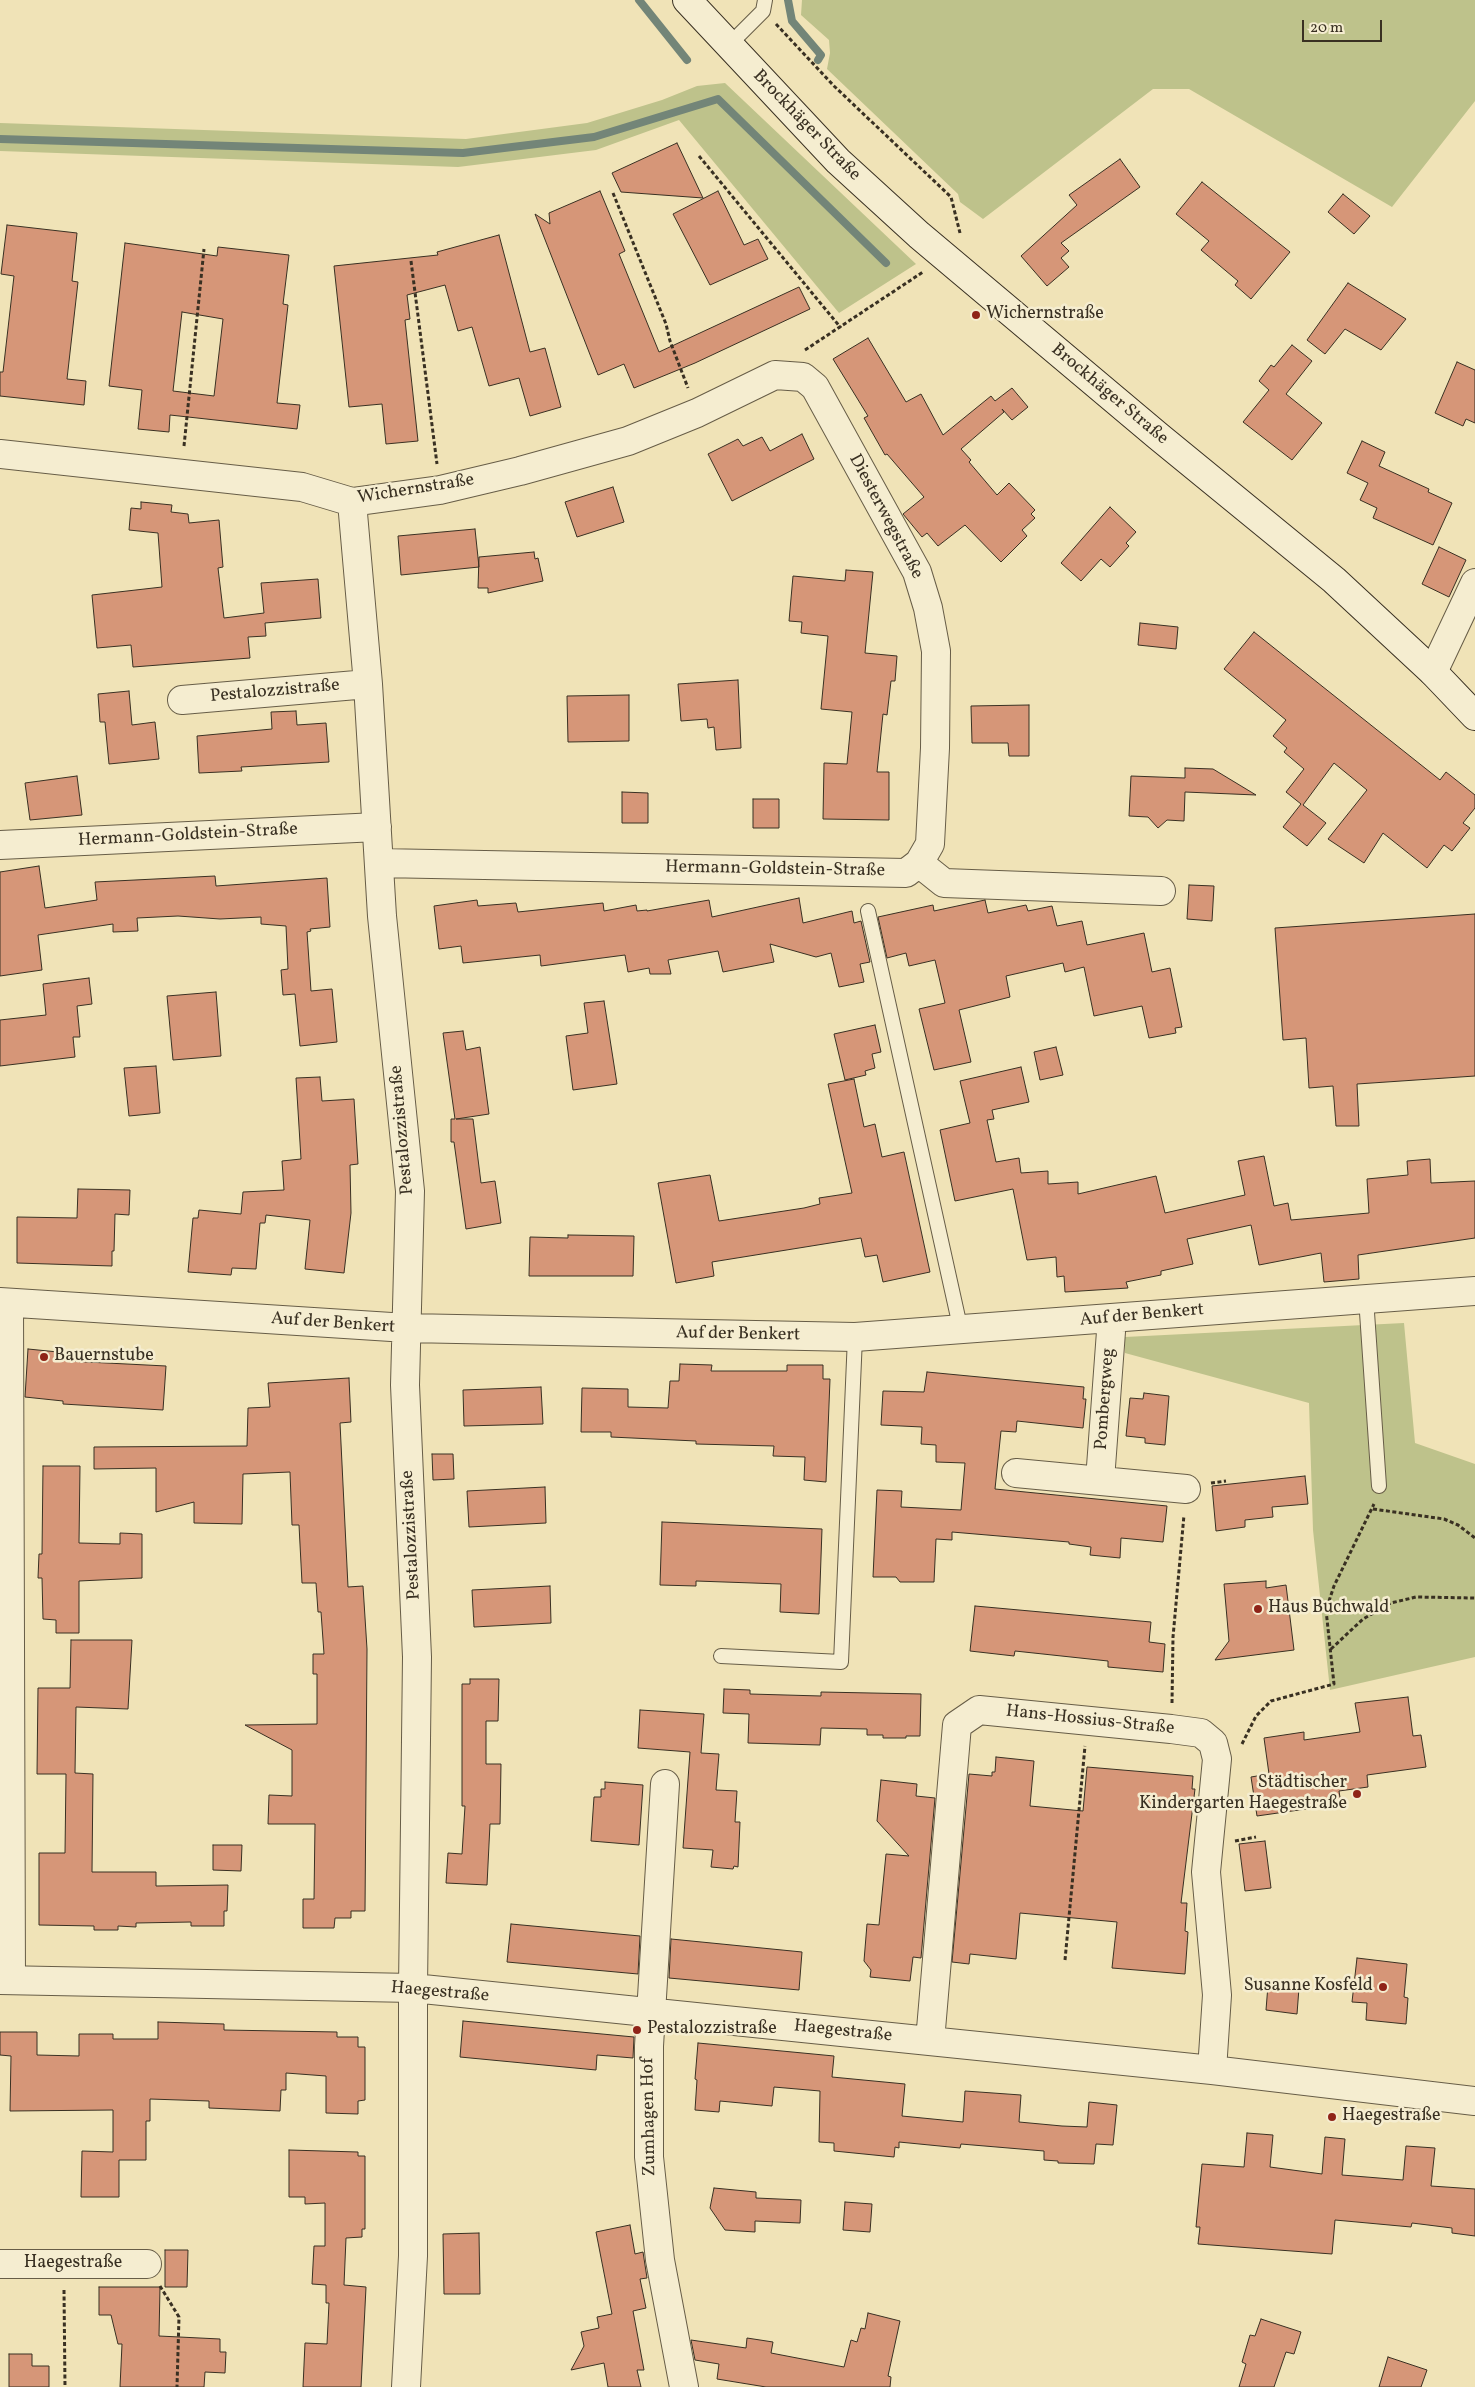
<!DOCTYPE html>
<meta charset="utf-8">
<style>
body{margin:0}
#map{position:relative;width:1475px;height:2387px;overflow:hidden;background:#f0e3b7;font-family:Vollkorn,serif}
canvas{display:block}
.scale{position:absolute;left:1302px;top:20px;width:80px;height:22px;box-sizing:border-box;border:2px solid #393022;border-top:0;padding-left:6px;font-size:15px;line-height:18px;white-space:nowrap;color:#393022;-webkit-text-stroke:4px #f5edd0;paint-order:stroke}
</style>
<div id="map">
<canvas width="1475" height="2387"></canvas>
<div class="scale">20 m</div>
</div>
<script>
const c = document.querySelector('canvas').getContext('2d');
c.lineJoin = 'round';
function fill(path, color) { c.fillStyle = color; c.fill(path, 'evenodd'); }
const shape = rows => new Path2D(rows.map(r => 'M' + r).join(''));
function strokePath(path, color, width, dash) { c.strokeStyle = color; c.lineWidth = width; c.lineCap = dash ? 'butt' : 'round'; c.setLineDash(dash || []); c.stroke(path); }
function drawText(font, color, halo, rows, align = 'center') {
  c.font = font + ' Vollkorn,serif'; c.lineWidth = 5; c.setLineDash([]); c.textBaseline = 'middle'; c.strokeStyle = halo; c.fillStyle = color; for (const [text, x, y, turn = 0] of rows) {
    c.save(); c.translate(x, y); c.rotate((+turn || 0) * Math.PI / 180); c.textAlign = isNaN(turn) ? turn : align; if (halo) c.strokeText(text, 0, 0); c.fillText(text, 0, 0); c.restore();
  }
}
fill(shape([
 [802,0,1475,0,1475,101,1392,207,1189,89,1153,89,983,219,960,202,958,194,827,69,830,53,829,40,801,15],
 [725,83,916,264,839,313,679,120,596,150,458,167,0,151,0,123,466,139,587,123,662,100,697,86],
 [1404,1323,1415,1443,1475,1464,1475,1657,1330,1690,1313,1530,1309,1403,1125,1353,1125,1337]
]), '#bec28b');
strokePath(shape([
 [639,0,687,60],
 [788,0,792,21,821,55,818,60],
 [0,139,463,153,594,137,718,99,886,263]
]), '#738578', 8);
const building = shape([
 [677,143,703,198,621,192,612,173,677,143],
 [1120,159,1140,187,1061,243,1069,251,1061,258,1069,267,1047,286,1021,256,1077,205,1069,195,1120,159],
 [1202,182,1290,252,1251,299,1235,285,1238,281,1201,250,1209,241,1176,214,1202,182],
 [600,191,625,251,619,254,659,352,799,287,810,309,695,363,634,388,624,364,598,375,535,214,550,224,549,213,600,191],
 [718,191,744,245,758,239,768,259,710,285,673,214,718,191],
 [1343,194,1370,216,1354,234,1328,212,1343,194],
 [7,225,77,233,72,281,78,282,67,379,86,381,84,405,0,396,0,372,3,372,14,276,1,274,7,225],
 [499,235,530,352,545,348,561,407,530,416,519,378,489,386,472,327,458,331,445,285,407,295,410,319,405,320,418,441,386,444,382,404,349,407,334,266,438,255,437,252,499,235],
 [125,243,217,256,218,247,289,255,283,304,288,305,277,403,300,405,297,429,170,415,169,432,138,429,142,390,109,386,125,243],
 [182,312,223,319,214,396,173,391,182,312],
 [1348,283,1406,319,1381,350,1345,329,1325,354,1307,340,1348,283],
 [868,338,906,402,921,394,943,435,991,396,995,401,1012,388,1028,407,1012,420,1002,409,1004,412,961,449,971,460,969,462,997,495,1009,483,1035,510,1031,514,1035,518,1022,530,1027,536,1001,562,965,525,938,546,927,533,922,537,903,514,924,497,887,454,885,455,864,418,868,416,833,359,868,338],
 [1292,345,1312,361,1286,394,1322,423,1292,460,1243,422,1269,390,1259,381,1271,365,1274,367,1292,345],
 [1457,362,1475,370,1475,423,1466,419,1463,426,1435,413,1457,362],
 [802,434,814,459,732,501,708,454,738,439,743,446,762,437,770,451,802,434],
 [1362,441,1385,452,1379,466,1429,489,1428,492,1452,503,1433,545,1373,518,1377,508,1360,500,1368,483,1347,473,1362,441],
 [613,487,624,522,577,537,565,502,613,487],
 [141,502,172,505,171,512,188,514,189,523,219,520,223,567,218,568,224,618,264,613,261,583,318,579,321,618,265,623,266,636,248,637,250,658,133,667,131,645,97,648,92,595,162,587,158,533,129,530,131,508,141,509,141,502],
 [1110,507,1136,532,1126,543,1129,546,1110,567,1101,559,1081,581,1061,563,1110,507],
 [475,529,479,567,401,575,398,536,475,529],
 [1439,547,1466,560,1449,597,1422,584,1439,547],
 [534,552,535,559,538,558,543,581,488,593,488,588,478,588,479,557,534,552],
 [846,570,873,572,865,653,897,656,895,681,891,681,887,715,883,714,877,772,889,772,889,820,823,819,824,763,847,764,852,712,821,709,828,636,801,633,802,622,789,621,793,576,845,581,846,570],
 [1140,623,1178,627,1176,649,1138,645,1140,623],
 [1254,632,1440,780,1446,772,1475,795,1475,808,1463,823,1470,828,1452,851,1444,845,1427,868,1383,833,1364,863,1328,839,1367,790,1334,763,1303,805,1326,823,1307,846,1283,827,1301,804,1286,792,1304,769,1284,752,1287,748,1273,736,1286,720,1224,669,1254,632],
 [738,680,741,748,716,750,714,727,708,728,707,719,681,721,678,684,738,680],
 [129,691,132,725,155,722,159,759,109,764,105,722,100,722,98,694,129,691],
 [629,695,629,741,568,742,567,696,629,695],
 [1029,705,1029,756,1009,756,1008,743,972,743,971,706,1029,705],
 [296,711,297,725,326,723,329,762,241,767,242,771,199,773,197,736,272,729,271,712,296,711],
 [1185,768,1213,769,1256,795,1185,792,1184,821,1167,820,1158,828,1148,817,1129,816,1131,776,1185,778,1185,768],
 [77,776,82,815,30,820,25,783,77,776],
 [622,792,648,793,648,823,622,823,622,792],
 [753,799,779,799,779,828,753,828,753,799],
 [39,866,45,908,97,900,95,882,215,876,216,886,327,878,330,927,310,929,311,931,307,932,311,991,332,989,337,1042,300,1046,295,994,283,995,281,970,288,969,286,926,261,924,261,917,220,919,178,916,137,918,138,931,113,932,113,924,38,935,42,970,0,976,0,872,39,866],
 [1189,885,1214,886,1212,921,1187,919,1189,885],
 [799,898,803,923,852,911,854,923,861,921,870,962,860,964,864,982,839,987,831,953,816,957,770,944,774,962,723,972,718,951,668,960,671,974,650,974,649,968,628,972,625,955,541,966,540,955,463,963,461,946,439,949,434,906,477,900,478,906,516,903,518,912,603,903,604,911,636,905,637,911,647,910,647,911,709,900,712,917,799,898],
 [985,900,988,913,1026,905,1028,911,1052,906,1057,926,1082,921,1087,945,1144,933,1152,972,1170,968,1182,1027,1175,1028,1176,1033,1149,1038,1142,1006,1094,1016,1084,967,1065,972,1063,963,1006,976,1010,997,959,1010,971,1062,934,1070,919,1009,945,1003,935,960,909,966,906,953,887,958,878,917,933,905,934,911,985,900],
 [1475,914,1475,1076,1357,1084,1359,1126,1336,1126,1333,1086,1309,1088,1306,1038,1283,1040,1275,928,1475,914],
 [89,978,92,1004,77,1006,80,1037,73,1037,75,1057,0,1066,0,1020,46,1015,43,984,89,978],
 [216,992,221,1056,173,1060,167,996,216,992],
 [604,1001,617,1084,573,1090,566,1036,588,1033,584,1003,604,1001],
 [875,1025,881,1052,872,1054,875,1068,865,1071,866,1075,845,1080,834,1034,875,1025],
 [463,1031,466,1050,480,1047,489,1114,456,1119,473,1119,481,1183,495,1181,501,1223,466,1229,454,1142,451,1142,451,1119,455,1119,443,1033,463,1031],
 [1056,1047,1063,1075,1040,1080,1034,1052,1056,1047],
 [156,1066,160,1113,129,1116,124,1068,156,1066],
 [1021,1067,1029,1102,992,1110,994,1119,987,1120,996,1162,1019,1158,1021,1173,1048,1171,1048,1184,1078,1182,1078,1194,1156,1176,1165,1213,1245,1195,1238,1161,1264,1156,1274,1206,1288,1203,1291,1220,1369,1213,1367,1179,1408,1175,1407,1161,1430,1159,1431,1183,1475,1181,1475,1238,1358,1255,1359,1279,1324,1282,1321,1253,1259,1265,1251,1225,1187,1239,1193,1264,1161,1271,1161,1275,1126,1282,1128,1288,1065,1292,1064,1276,1057,1277,1056,1257,1027,1260,1013,1189,955,1201,940,1130,970,1123,960,1081,1021,1067],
 [320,1077,322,1101,354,1099,358,1164,350,1165,351,1213,344,1273,305,1269,310,1220,266,1215,265,1223,260,1223,256,1269,232,1268,231,1275,188,1272,193,1218,198,1218,199,1210,241,1214,243,1192,284,1190,282,1161,301,1159,296,1078,320,1077],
 [854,1079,864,1127,875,1124,882,1157,904,1152,930,1272,883,1282,877,1255,865,1257,861,1238,712,1262,714,1276,676,1283,658,1183,710,1175,719,1221,804,1208,820,1204,819,1198,852,1193,828,1084,854,1079],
 [78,1189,130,1190,129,1215,115,1214,114,1251,112,1251,112,1266,17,1263,17,1217,77,1218,78,1189],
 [568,1235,634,1236,633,1276,529,1276,530,1237,568,1238,568,1235],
 [28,1349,68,1353,67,1361,166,1366,163,1410,63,1404,63,1401,25,1397,28,1349],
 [680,1364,712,1365,711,1371,787,1371,787,1365,823,1365,823,1379,830,1379,826,1482,804,1480,805,1457,773,1456,774,1446,696,1444,696,1441,611,1437,611,1432,581,1432,582,1388,628,1389,628,1407,668,1408,670,1381,679,1381,680,1364],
 [927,1372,1084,1387,1083,1399,1086,1399,1083,1428,1017,1421,1016,1432,1001,1431,995,1489,1167,1506,1163,1542,1121,1538,1120,1558,1090,1555,1091,1547,1069,1544,1069,1542,952,1532,952,1540,936,1539,934,1582,900,1582,896,1577,873,1577,877,1490,902,1491,901,1507,961,1510,965,1463,936,1462,936,1445,921,1444,922,1427,881,1425,883,1391,924,1392,927,1372],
 [349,1378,351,1422,340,1423,348,1587,363,1586,367,1649,365,1911,351,1911,351,1918,335,1918,334,1928,303,1928,303,1899,314,1899,315,1824,268,1824,269,1795,292,1796,292,1750,245,1725,317,1724,317,1674,313,1674,313,1654,324,1654,321,1612,318,1612,316,1583,302,1583,299,1525,292,1525,290,1472,243,1474,242,1524,194,1523,194,1502,156,1512,156,1468,94,1469,94,1447,247,1446,248,1408,270,1407,268,1383,349,1378],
 [541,1387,543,1424,464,1426,463,1390,541,1387],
 [1144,1393,1169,1396,1165,1445,1145,1443,1145,1438,1126,1436,1130,1398,1143,1399,1144,1393],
 [432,1454,453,1454,454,1479,433,1480,432,1454],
 [43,1466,80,1466,79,1543,120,1544,120,1533,142,1534,142,1578,79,1581,79,1633,56,1633,56,1620,43,1619,42,1578,38,1578,39,1554,42,1554,43,1466],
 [1305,1476,1308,1504,1272,1507,1273,1517,1245,1520,1245,1527,1216,1531,1212,1486,1305,1476],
 [545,1487,546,1523,469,1527,467,1491,545,1487],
 [662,1522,822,1529,819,1614,780,1612,781,1584,696,1581,696,1586,660,1585,662,1522],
 [1266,1581,1266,1588,1286,1585,1294,1650,1215,1660,1229,1641,1224,1584,1266,1581],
 [550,1586,551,1623,474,1627,472,1590,550,1586],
 [975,1606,1151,1622,1149,1642,1165,1644,1163,1672,1108,1667,1108,1661,1015,1651,1014,1656,970,1651,975,1606],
 [71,1640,132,1640,128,1709,76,1707,75,1773,93,1774,92,1872,156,1872,156,1886,228,1885,227,1911,224,1911,224,1926,191,1926,191,1922,136,1923,136,1927,118,1926,118,1930,94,1930,94,1926,39,1925,39,1853,65,1853,66,1774,37,1774,38,1688,70,1688,71,1640],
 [470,1679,499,1679,498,1721,486,1721,486,1764,501,1764,500,1824,490,1824,487,1885,446,1883,448,1853,462,1854,465,1806,462,1806,462,1684,470,1684,470,1679],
 [724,1689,750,1690,750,1694,821,1696,821,1692,921,1694,920,1736,906,1736,906,1738,883,1738,883,1735,867,1735,867,1729,821,1728,820,1745,748,1743,749,1714,723,1713,724,1689],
 [1408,1697,1413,1736,1421,1735,1426,1767,1367,1775,1368,1787,1339,1791,1341,1804,1257,1816,1251,1777,1269,1774,1264,1738,1304,1732,1304,1740,1360,1732,1355,1703,1408,1697],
 [640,1710,704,1714,701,1753,719,1754,716,1790,737,1791,735,1822,740,1822,738,1867,734,1866,733,1869,711,1867,713,1850,683,1848,690,1752,638,1748,640,1710],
 [996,1757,1034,1761,1030,1806,1083,1811,1087,1767,1193,1776,1192,1789,1195,1789,1181,1903,1187,1903,1185,1931,1188,1932,1185,1974,1112,1968,1117,1922,1020,1913,1016,1959,970,1954,969,1964,952,1962,969,1774,992,1776,992,1772,995,1772,996,1757],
 [881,1780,917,1784,916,1796,935,1798,921,1958,913,1957,910,1981,870,1977,871,1970,864,1961,867,1924,879,1925,886,1854,909,1856,877,1821,881,1780],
 [605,1782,643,1785,639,1845,591,1841,594,1797,601,1797,601,1789,605,1789,605,1782],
 [1265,1841,1271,1888,1245,1891,1239,1844,1265,1841],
 [213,1845,242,1845,241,1871,213,1870,213,1845],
 [511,1924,640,1936,638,1974,507,1962,511,1924],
 [671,1939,802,1952,799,1990,669,1978,671,1939],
 [1357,1958,1407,1964,1404,1997,1408,1998,1406,2024,1366,2020,1367,2003,1352,2002,1357,1958],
 [1268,1985,1299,1988,1297,2014,1266,2010,1268,1985],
 [463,2021,634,2037,633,2058,597,2055,596,2070,460,2057,463,2021],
 [158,2022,224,2024,224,2030,337,2032,337,2037,358,2037,358,2047,365,2047,365,2100,358,2101,358,2114,326,2113,326,2076,286,2073,286,2090,281,2090,280,2111,209,2108,209,2101,150,2099,150,2121,146,2121,146,2160,119,2160,119,2197,81,2197,82,2151,113,2152,113,2110,10,2111,11,2056,0,2055,0,2032,37,2032,37,2055,79,2056,79,2034,113,2034,113,2039,158,2039,158,2022],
 [698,2043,834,2056,832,2077,905,2084,902,2116,963,2122,965,2091,1021,2095,1019,2122,1062,2126,1087,2127,1089,2102,1117,2105,1113,2145,1096,2144,1094,2164,1058,2163,1058,2161,1044,2160,1044,2151,961,2144,960,2148,899,2142,899,2148,895,2147,894,2157,834,2151,834,2143,819,2142,820,2091,774,2087,772,2106,720,2101,719,2112,695,2110,697,2080,695,2079,698,2043],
 [1247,2133,1273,2135,1270,2167,1322,2174,1325,2137,1345,2139,1342,2175,1403,2180,1406,2146,1435,2148,1431,2186,1475,2189,1475,2236,1452,2233,1452,2228,1412,2223,1411,2227,1335,2220,1332,2254,1198,2244,1200,2227,1196,2227,1202,2164,1244,2167,1247,2133],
 [289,2150,358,2152,358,2156,365,2156,365,2229,362,2229,362,2237,346,2238,344,2285,366,2287,361,2387,303,2387,305,2343,327,2344,329,2303,326,2303,326,2285,312,2284,314,2246,325,2246,325,2203,305,2204,305,2197,289,2197,289,2150],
 [714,2188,756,2192,756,2198,801,2200,800,2223,755,2221,755,2232,725,2230,710,2208,714,2188],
 [845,2202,872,2204,870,2232,843,2230,845,2202],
 [630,2225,635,2254,643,2252,647,2278,640,2279,646,2308,633,2311,644,2370,637,2370,641,2387,608,2387,604,2363,571,2370,584,2346,581,2332,599,2328,597,2317,612,2314,596,2232,630,2225],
 [479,2233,480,2294,444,2294,443,2234,479,2233],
 [165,2250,188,2250,187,2287,165,2287,165,2250],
 [99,2287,160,2287,159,2336,220,2339,220,2352,226,2352,225,2373,205,2372,204,2387,120,2387,122,2344,118,2344,111,2315,99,2315,99,2287],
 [868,2313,900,2321,888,2376,891,2377,890,2387,766,2387,717,2379,719,2364,695,2360,691,2340,746,2348,747,2338,773,2342,771,2353,844,2367,851,2340,857,2342,861,2328,865,2329,868,2313],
 [1261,2319,1301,2332,1294,2354,1286,2352,1274,2387,1239,2387,1246,2364,1242,2362,1250,2335,1255,2336,1261,2319],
 [9,2354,32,2354,32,2366,49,2366,49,2387,9,2387,9,2354],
 [1388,2357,1427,2370,1421,2387,1379,2387,1388,2357]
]);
fill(building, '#d69678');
strokePath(building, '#393022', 1);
const lane = shape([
 [728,46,763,11,765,0],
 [868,911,961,1331],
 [1366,1298,1379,1486],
 [721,1656,841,1662,855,1337]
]);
const street = shape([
 [0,454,302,487,352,502,440,490,520,471,628,441,697,413,775,375,803,377,815,387,917,572,928,608,936,651,935,748,930,844,919,863,906,873,379,863],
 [352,502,368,684,382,916,410,1191,405,1385,417,1657,413,1988,413,2256,406,2387],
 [1433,672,1475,583],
 [182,700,368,684],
 [0,845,377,827],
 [919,863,944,883,1161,891],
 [0,1302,407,1328,855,1337,1475,1291],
 [9,1303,11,1980],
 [1016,1473,1186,1489],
 [1100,1480,1112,1318],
 [665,1784,649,2046,649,2157,660,2260,684,2387],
 [0,1980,413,1988,1212,2070,1475,2101],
 [930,2041,957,1725,979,1710,1171,1729,1201,1733,1213,1743,1217,1759,1206,1872,1217,1995,1212,2070],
 [0,2264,147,2264]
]);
const secondary = shape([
 [687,0,838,161,919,235,1158,436,1334,580,1433,672,1475,716]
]);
strokePath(lane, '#675d47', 16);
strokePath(street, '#675d47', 30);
strokePath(secondary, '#393022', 30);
strokePath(shape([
 [776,24,834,86,951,197,960,233],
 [699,156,841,328],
 [613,193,666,324,670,341,688,388],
 [411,261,437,464],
 [805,350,923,272],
 [184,446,204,249],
 [1211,1483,1226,1481],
 [1373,1509,1444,1519,1458,1525,1475,1538],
 [1331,1649,1363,1619,1391,1603,1416,1597,1475,1598],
 [1172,1703,1173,1637,1184,1515],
 [1242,1744,1256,1716,1271,1701,1334,1684,1326,1610,1334,1586,1374,1504],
 [1235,1841,1256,1837],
 [1065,1960,1085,1746],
 [160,2286,179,2317,177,2387],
 [64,2290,65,2387]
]), '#393022', 3, [4, 2.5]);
strokePath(lane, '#f5edd0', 14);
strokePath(street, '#f5edd0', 28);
strokePath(secondary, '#f5edd0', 28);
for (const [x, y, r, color] of [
 [976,315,5,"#8f2418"],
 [44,1357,5,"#8f2418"],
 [1258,1609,5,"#8f2418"],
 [1357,1794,5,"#8f2418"],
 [1383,1987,5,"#8f2418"],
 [637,2030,5,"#8f2418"],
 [1332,2117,5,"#8f2418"]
]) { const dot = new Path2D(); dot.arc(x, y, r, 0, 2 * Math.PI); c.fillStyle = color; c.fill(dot); strokePath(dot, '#f5edd0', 2); }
drawText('18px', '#393022', '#f5edd0', [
 ["Brockhäger Straße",806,126,46],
 ["Brockhäger Straße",1109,395,40],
 ["Wichernstraße",416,490,-9],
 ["Diesterwegstraße",885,517,62],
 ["Pestalozzistraße",275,692,-5],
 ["Hermann-Goldstein-Straße",188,836,-3],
 ["Hermann-Goldstein-Straße",775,870,1],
 ["Pestalozzistraße",403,1130,-95],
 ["Auf der Benkert",1142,1316,-5],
 ["Auf der Benkert",333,1324,4],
 ["Auf der Benkert",738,1335,1],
 ["Pombergweg",1106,1399,-86],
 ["Pestalozzistraße",412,1535,-93],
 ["Hans-Hossius-Straße",1090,1721,6],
 ["Haegestraße",440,1993,5],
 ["Haegestraße",843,2032,6],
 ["Zumhagen Hof",650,2117,-91],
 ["Haegestraße",73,2264]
]);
drawText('18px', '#393022', '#f5edd0', [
 ["Wichernstraße",986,315],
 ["Bauernstube",54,1357],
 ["Haus Buchwald",1268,1609],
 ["Städtischer",1347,1784,"right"],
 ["Kindergarten Haegestraße",1347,1805,"right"],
 ["Susanne Kosfeld",1373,1987,"right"],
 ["Pestalozzistraße",647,2030],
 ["Haegestraße",1342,2117]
], 'left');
</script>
